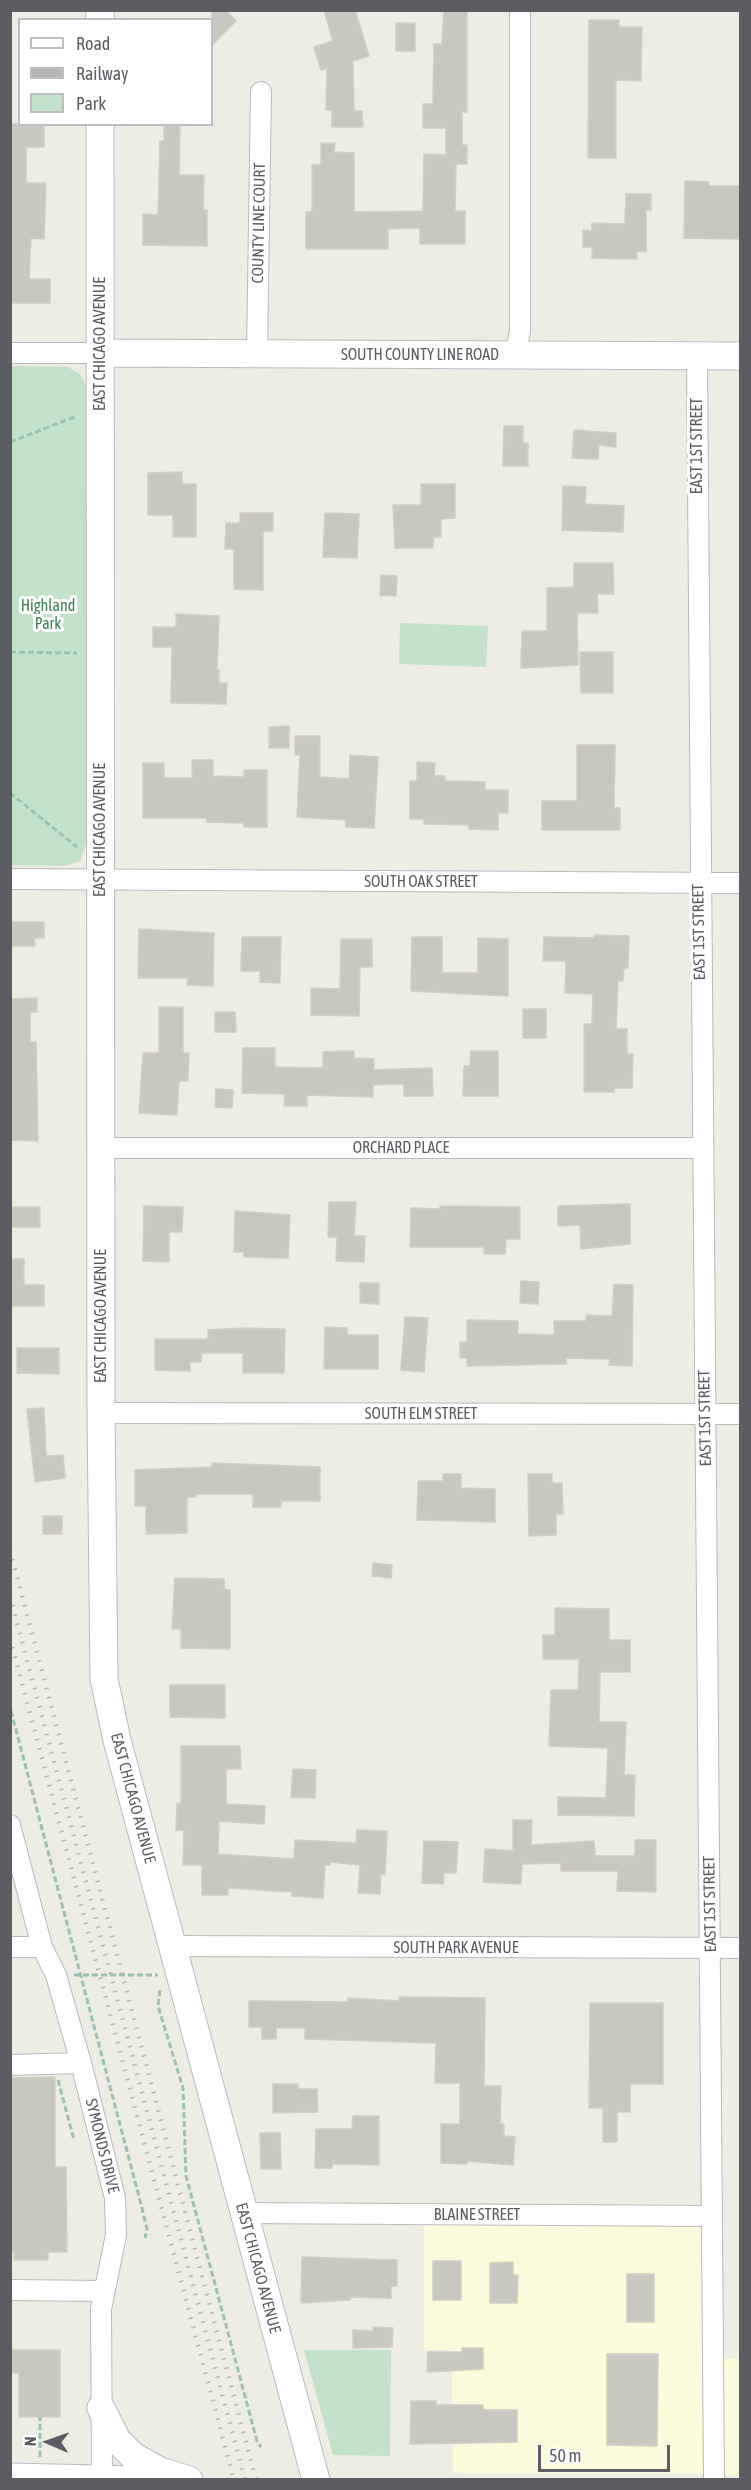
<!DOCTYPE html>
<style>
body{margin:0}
#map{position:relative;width:751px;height:2490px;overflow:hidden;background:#edede3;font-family:"Asap Condensed",sans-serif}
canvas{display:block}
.frame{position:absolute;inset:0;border:12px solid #5b5d62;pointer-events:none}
.legend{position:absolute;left:18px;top:18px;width:195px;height:108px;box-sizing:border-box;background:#fff;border:2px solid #bdbec0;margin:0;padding:8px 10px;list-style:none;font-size:18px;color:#5b5d62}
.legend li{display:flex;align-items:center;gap:12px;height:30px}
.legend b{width:30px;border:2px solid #bdbec0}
.north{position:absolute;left:18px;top:2412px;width:60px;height:60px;-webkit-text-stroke:4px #fff;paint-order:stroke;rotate:272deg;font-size:16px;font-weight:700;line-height:24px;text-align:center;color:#5b5d62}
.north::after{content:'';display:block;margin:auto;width:21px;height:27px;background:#5b5d62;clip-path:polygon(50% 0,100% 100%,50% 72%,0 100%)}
.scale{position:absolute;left:538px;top:2445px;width:132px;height:27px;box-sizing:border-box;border:3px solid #5b5d62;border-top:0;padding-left:8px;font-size:18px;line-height:21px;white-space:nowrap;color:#5b5d62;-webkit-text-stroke:4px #fff;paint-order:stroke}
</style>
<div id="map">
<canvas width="751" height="2490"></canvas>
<div class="frame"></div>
<ul class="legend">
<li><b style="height:8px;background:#fff"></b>Road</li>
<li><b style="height:8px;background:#b5b6b6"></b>Railway</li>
<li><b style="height:16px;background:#c2e2c9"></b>Park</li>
</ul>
<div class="north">N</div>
<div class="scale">50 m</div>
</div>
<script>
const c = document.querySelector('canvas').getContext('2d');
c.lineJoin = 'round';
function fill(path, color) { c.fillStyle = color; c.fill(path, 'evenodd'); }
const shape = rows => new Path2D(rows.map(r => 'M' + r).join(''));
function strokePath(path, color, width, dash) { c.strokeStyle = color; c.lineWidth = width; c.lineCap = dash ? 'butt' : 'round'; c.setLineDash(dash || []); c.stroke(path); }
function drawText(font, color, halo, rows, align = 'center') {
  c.font = font + ' "Asap Condensed",sans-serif'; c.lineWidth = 6; c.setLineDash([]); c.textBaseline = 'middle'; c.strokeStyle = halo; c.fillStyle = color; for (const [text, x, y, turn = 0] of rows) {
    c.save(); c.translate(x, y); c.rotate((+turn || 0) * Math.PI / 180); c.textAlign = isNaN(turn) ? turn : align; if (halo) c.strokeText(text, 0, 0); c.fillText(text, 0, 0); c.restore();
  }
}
fill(shape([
 [705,2223,707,2474,453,2473,452,2350,424,2350,424,2224],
 [723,2359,740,2359,740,2475,724,2475]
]), '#fbfada');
fill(shape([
 [11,366,68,367,80,374,86,385,86,844,80,861,64,866,11,865],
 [400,623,488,626,486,667,399,664],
 [304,2350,391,2350,390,2456,333,2455]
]), '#c2e2c9');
const building = shape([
 [212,10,226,10,236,21,212,45,212,10],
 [324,10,355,10,369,56,353,61,354,111,362,111,363,127,332,127,332,110,326,110,327,68,321,70,314,47,333,41,324,10],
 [444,10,467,10,467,112,462,112,462,145,467,145,467,164,456,164,455,211,465,211,465,244,420,244,420,228,388,229,388,249,306,249,306,212,312,212,312,165,321,165,321,143,335,143,334,152,354,153,354,212,423,211,424,154,446,155,446,128,423,128,423,104,433,104,434,44,442,44,444,10],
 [589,20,619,20,619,27,642,27,641,81,616,80,616,158,588,158,589,20],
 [396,23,415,23,415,51,396,51,396,23],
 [10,124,44,124,44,147,26,147,26,183,46,183,44,239,31,238,29,279,50,279,50,303,10,303,10,124],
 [164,124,180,124,179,175,204,175,203,210,207,210,207,246,143,245,143,214,158,215,160,141,164,141,164,124],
 [685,181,709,182,709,186,741,186,741,239,684,238,685,181],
 [626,194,651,194,651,210,646,210,646,252,637,251,637,259,592,258,592,247,583,247,583,230,592,231,592,223,625,224,626,194],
 [504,426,523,426,523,443,528,443,528,466,503,466,504,426],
 [574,430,616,433,616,447,599,445,598,459,572,458,574,430],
 [182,472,182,484,196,484,196,537,173,537,173,515,148,515,148,473,182,472],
 [421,484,455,484,455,518,441,519,441,537,433,537,433,548,395,548,393,505,421,505,421,484],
 [563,486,586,487,585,504,624,506,623,532,562,530,563,486],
 [240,513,273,513,273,531,263,531,263,590,234,589,234,549,225,549,226,523,240,523,240,513],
 [325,513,359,514,357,558,323,557,325,513],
 [574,563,613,563,614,594,597,594,598,613,577,613,578,665,521,668,522,631,547,631,547,588,574,587,574,563],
 [381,575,397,576,396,596,380,595,381,575],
 [176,614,219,616,217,670,219,670,219,683,227,683,226,704,171,703,172,647,153,647,153,627,176,627,176,614],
 [580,652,613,652,613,693,581,693,580,652],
 [289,726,289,748,269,748,269,727,289,726],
 [295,736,320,736,320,777,349,779,350,755,378,757,374,828,346,827,346,820,297,817,300,755,295,755,295,736],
 [577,745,615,745,614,808,620,808,620,830,542,830,542,801,577,801,577,745],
 [192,760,213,760,213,776,244,777,244,770,267,770,267,827,244,827,244,823,207,822,207,818,143,818,143,763,164,763,164,778,192,778,192,760],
 [417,762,435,763,434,776,445,776,445,781,485,782,485,790,508,790,508,813,498,813,498,830,469,829,469,825,424,824,424,819,410,819,410,781,417,781,417,762],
 [10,922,44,922,44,938,34,938,35,946,10,946,10,922],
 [139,929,214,933,213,986,187,985,188,978,138,978,139,929],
 [594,935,629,936,628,968,624,968,623,981,618,981,616,1029,627,1029,627,1054,633,1054,632,1088,614,1088,614,1092,584,1092,584,1024,592,1024,593,994,565,993,566,961,543,961,544,937,594,938,594,935],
 [242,937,281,937,280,983,260,982,260,971,241,971,242,937],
 [412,937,442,937,442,973,478,973,478,938,508,939,508,996,411,991,412,937],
 [341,939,372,939,372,967,360,967,359,1016,311,1015,311,988,340,989,341,939],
 [37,998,37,1012,30,1012,30,1042,36,1042,38,1141,10,1140,10,999,37,998],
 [159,1007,183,1007,183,1053,189,1053,188,1081,179,1081,177,1115,139,1113,143,1053,159,1053,159,1007],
 [523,1009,546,1009,546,1038,523,1038,523,1009],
 [215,1012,235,1012,236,1032,215,1032,215,1012],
 [243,1048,275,1048,275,1067,323,1068,323,1052,340,1051,354,1051,354,1058,374,1059,374,1070,432,1068,433,1096,404,1096,404,1084,373,1085,373,1097,307,1095,307,1106,284,1106,285,1094,242,1093,243,1048],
 [471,1051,498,1051,498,1096,463,1096,464,1066,470,1066,471,1051],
 [216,1089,233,1090,232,1108,215,1107,216,1089],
 [329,1202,356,1202,354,1236,365,1236,364,1262,336,1261,337,1237,328,1237,329,1202],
 [630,1204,630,1244,581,1249,580,1225,558,1226,558,1206,630,1204],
 [144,1206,183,1207,182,1232,169,1232,169,1262,143,1261,144,1206],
 [440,1206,520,1207,520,1239,506,1239,505,1254,484,1254,484,1247,410,1247,411,1208,441,1209,440,1206],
 [10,1207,40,1207,40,1227,10,1227,10,1207],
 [235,1211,290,1215,288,1258,244,1257,244,1252,234,1252,235,1211],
 [10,1259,24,1259,24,1285,44,1285,44,1306,10,1306,10,1259],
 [521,1281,539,1282,538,1304,520,1303,521,1281],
 [360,1283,379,1283,379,1304,360,1303,360,1283],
 [614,1284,633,1285,632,1366,609,1365,610,1359,566,1358,566,1364,467,1366,467,1358,460,1358,460,1342,467,1342,467,1320,518,1321,518,1334,554,1335,554,1321,586,1321,586,1315,612,1316,614,1284],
 [405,1317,428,1318,424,1372,401,1370,405,1317],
 [325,1327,347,1328,347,1335,378,1335,378,1369,324,1369,325,1327],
 [243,1328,285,1329,284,1373,243,1373,243,1353,201,1353,201,1362,190,1362,190,1371,155,1370,155,1339,208,1339,208,1330,243,1328],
 [17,1348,59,1348,59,1374,17,1373,17,1348],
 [44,1408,46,1456,63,1455,65,1478,35,1482,27,1409,44,1408],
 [212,1463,320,1467,320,1501,281,1501,281,1507,253,1507,253,1494,196,1494,196,1497,187,1497,187,1533,146,1534,146,1506,135,1506,135,1470,212,1467,212,1463],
 [443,1474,461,1474,461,1488,495,1489,495,1522,417,1520,418,1481,443,1481,443,1474],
 [528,1474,552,1474,552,1483,562,1483,563,1514,556,1514,556,1535,529,1536,528,1474],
 [43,1516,62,1516,62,1534,43,1534,43,1516],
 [373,1563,392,1565,391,1578,372,1576,373,1563],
 [175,1578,224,1579,224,1589,230,1590,230,1649,181,1648,181,1629,172,1629,175,1578],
 [555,1608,609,1609,609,1640,630,1640,630,1672,600,1672,599,1722,626,1722,624,1775,635,1775,634,1816,558,1815,558,1797,606,1798,608,1748,549,1746,551,1690,578,1690,579,1659,543,1659,543,1635,555,1635,555,1608],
 [170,1685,225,1685,225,1718,170,1717,170,1685],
 [181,1746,240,1746,241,1769,226,1769,226,1804,265,1806,264,1824,219,1821,218,1854,294,1859,295,1840,356,1843,357,1830,387,1831,385,1875,381,1874,380,1894,358,1893,360,1865,330,1862,330,1865,325,1865,323,1898,292,1896,292,1892,228,1888,228,1895,202,1895,202,1865,183,1865,184,1830,176,1830,177,1803,181,1803,181,1746],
 [293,1769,316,1770,315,1798,291,1797,293,1769],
 [513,1820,532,1820,531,1845,594,1841,595,1856,635,1856,635,1840,656,1840,656,1892,617,1891,618,1871,561,1871,561,1863,522,1864,521,1884,483,1882,485,1849,513,1851,513,1820],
 [424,1841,458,1842,456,1873,444,1873,443,1884,422,1883,424,1841],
 [399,1997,485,1998,484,2086,501,2086,500,2124,504,2124,504,2136,515,2137,513,2165,467,2161,467,2164,441,2163,441,2124,460,2124,460,2083,435,2083,436,2043,305,2039,305,2028,276,2028,276,2039,262,2039,262,2027,249,2027,249,2001,348,2002,348,1998,399,2001,399,1997],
 [590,2003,663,2003,663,2084,630,2084,630,2112,617,2112,617,2142,603,2142,603,2108,589,2108,590,2003],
 [55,2077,55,2167,66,2167,67,2252,48,2252,48,2260,14,2260,14,2252,10,2252,10,2078,55,2077],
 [273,2084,298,2084,298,2089,317,2089,318,2112,273,2113,273,2084],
 [353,2116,379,2116,379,2165,332,2164,332,2168,315,2168,316,2129,352,2129,353,2116],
 [260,2133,280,2133,281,2169,261,2169,260,2133],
 [302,2257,397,2260,397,2286,391,2286,391,2298,350,2297,350,2300,301,2303,302,2257],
 [433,2261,461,2261,461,2300,433,2300,433,2261],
 [513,2262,513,2275,518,2275,517,2303,490,2303,490,2263,513,2262],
 [627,2274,654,2274,654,2322,627,2322,627,2274],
 [373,2327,393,2328,392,2347,353,2348,353,2330,373,2331,373,2327],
 [462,2348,483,2348,483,2369,427,2372,428,2352,462,2352,462,2348],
 [10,2350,60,2350,60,2417,19,2417,19,2373,10,2373,10,2350],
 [607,2354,658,2354,657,2446,607,2445,607,2354],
 [411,2401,436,2401,436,2405,483,2405,483,2410,517,2410,517,2442,410,2444,411,2401]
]);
fill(building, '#c8c7c0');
strokePath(building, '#d1cfc2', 1.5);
const street = shape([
 [10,353,99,353],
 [257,354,261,92],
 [515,355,520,331,520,10],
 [697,356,714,2480],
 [10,879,740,883],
 [100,1148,702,1148],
 [101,1413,740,1414],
 [10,1825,42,1947,56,1975,81,2063,115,2198,116,2235,101,2309,102,2478],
 [172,1946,740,1948],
 [10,1947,42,1947],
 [10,2065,81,2063],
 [242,2213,712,2216],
 [10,2290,103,2291]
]);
const secondary = shape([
 [100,20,100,10],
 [100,124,101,1413,104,1679,117,1740,316,2480],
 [99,353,740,356],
 [101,2408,117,2440,133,2456,160,2471,189,2480],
 [10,2477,141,2480]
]);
strokePath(street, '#b8b9be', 22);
strokePath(secondary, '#b9bac0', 29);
strokePath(shape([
 [10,442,77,416],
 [10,652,77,653],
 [10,793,77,847],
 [11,1711,142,2208,147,2229,145,2238],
 [74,1975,158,1975],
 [160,1990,158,2006,183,2088,186,2176,257,2441,261,2447],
 [58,2080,74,2140],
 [40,2457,40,2417]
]), '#9cc2af', 3, [6, 3]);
strokePath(street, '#fff', 20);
strokePath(secondary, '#fff', 27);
strokePath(shape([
 [10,1550,256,2480],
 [10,1596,245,2480],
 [10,1638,234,2480]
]), '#b5b6b6', 4.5, [1.5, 8]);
drawText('16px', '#5b5d62', '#fff', [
 ["COUNTY LINE COURT",259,223,-89],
 ["EAST CHICAGO AVENUE",100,344,-90],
 ["SOUTH COUNTY LINE ROAD",420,355],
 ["EAST 1ST STREET",697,446,-90],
 ["EAST CHICAGO AVENUE",100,830,-90],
 ["SOUTH OAK STREET",421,882],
 ["EAST 1ST STREET",699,932,-91],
 ["ORCHARD PLACE",401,1148],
 ["EAST CHICAGO AVENUE",101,1316,-90],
 ["SOUTH ELM STREET",421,1414],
 ["EAST 1ST STREET",705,1418,-91],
 ["EAST CHICAGO AVENUE",133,1798,75],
 ["EAST 1ST STREET",710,1904,-91],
 ["SOUTH PARK AVENUE",456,1948],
 ["SYMONDS DRIVE",102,2146,76],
 ["BLAINE STREET",477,2215],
 ["EAST CHICAGO AVENUE",258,2268,75]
]);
drawText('16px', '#3c814e', '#fff', [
 ["Highland",48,606],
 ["Park",48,624]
]);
</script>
